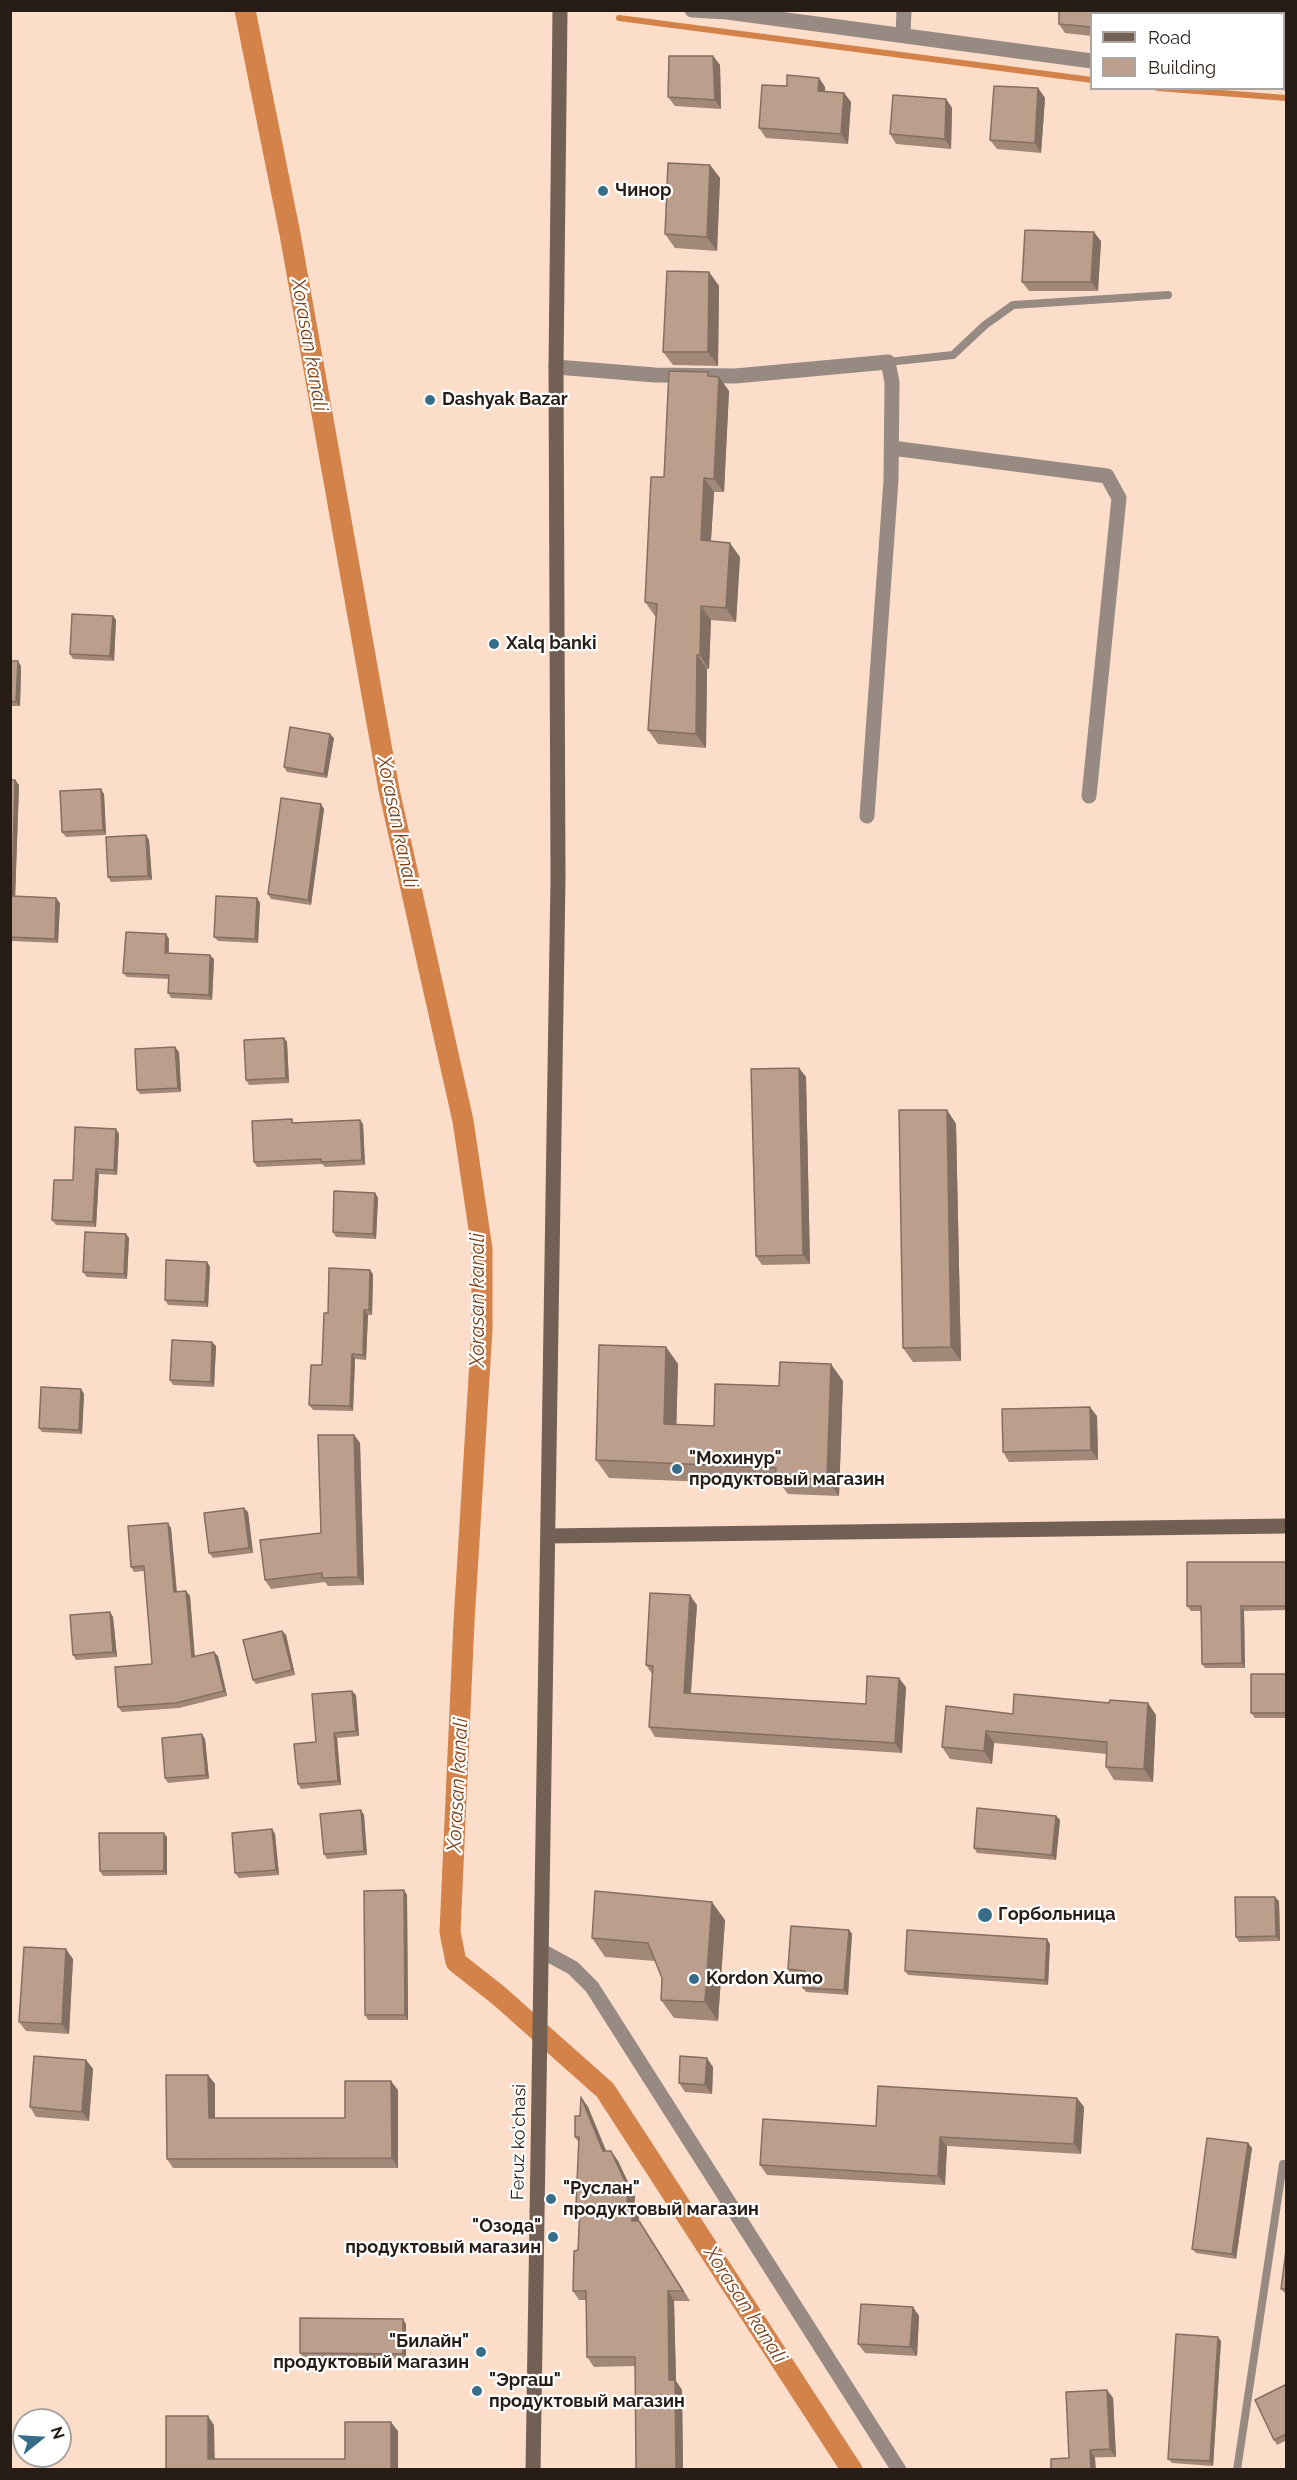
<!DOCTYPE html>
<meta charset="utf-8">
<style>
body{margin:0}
#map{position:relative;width:1297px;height:2480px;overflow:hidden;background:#fcddca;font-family:Raleway,sans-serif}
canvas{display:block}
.frame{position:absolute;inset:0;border:12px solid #271d16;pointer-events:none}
.legend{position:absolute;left:1090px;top:12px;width:195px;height:78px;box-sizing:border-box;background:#fff;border:2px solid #a9a5a2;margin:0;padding:8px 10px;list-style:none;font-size:18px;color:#271d16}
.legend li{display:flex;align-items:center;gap:12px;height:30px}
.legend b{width:30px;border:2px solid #a9a5a2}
.north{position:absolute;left:12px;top:2408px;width:60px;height:60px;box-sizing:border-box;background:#fff;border:2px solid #a9a5a2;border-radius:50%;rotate:72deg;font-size:16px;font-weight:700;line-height:24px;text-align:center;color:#271d16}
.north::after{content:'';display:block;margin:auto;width:21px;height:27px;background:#376d89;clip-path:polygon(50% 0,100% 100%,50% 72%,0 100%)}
</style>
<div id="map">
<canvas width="1297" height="2480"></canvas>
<div class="frame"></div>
<ul class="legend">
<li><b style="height:8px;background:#726055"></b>Road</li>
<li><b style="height:16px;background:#bb9e8c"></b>Building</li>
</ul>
<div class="north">N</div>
</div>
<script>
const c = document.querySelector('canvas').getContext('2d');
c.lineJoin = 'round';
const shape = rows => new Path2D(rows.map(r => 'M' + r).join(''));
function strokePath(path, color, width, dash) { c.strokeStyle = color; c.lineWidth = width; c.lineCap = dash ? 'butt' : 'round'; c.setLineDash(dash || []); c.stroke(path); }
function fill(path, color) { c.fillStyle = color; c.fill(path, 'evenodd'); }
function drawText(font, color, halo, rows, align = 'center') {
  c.font = font + ' Raleway,sans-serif'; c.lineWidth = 4.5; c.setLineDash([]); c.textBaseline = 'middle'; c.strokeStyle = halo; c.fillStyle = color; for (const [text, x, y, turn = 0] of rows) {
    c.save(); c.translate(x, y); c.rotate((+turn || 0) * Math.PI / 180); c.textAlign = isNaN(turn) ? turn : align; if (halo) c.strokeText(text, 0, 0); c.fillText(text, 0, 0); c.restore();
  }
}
strokePath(shape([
 [619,18,1092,80],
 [1158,88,1286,98]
]), '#d38249', 6);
strokePath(shape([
 [245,10,290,234,389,790,463,1121,482,1249,482,1329,464,1622,450,1932,456,1962,498,1995,605,2090,852,2470]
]), '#d38249', 21);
strokePath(shape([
 [888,362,953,355,985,325,1013,305,1168,295],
 [1237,2470,1283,2164]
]), '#978a83', 8);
strokePath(shape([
 [692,10,727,12,1092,61],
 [1133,14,1133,10],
 [903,35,904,10],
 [1284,82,1286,83],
 [556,367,655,375,735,376,888,362,892,382,891,480,867,816],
 [892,448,1107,476,1119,498,1089,796],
 [542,1951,573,1968,592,1987,899,2470]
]), '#978a83', 15);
strokePath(shape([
 [548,1536,1286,1526],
 [533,2470,558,879,556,367,560,10]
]), '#726055', 15);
fill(shape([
 [1100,10,1100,14,1092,14,1092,36,1065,33,1059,24],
 [713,56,720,65,721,109,675,106,668,97],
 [819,78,825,87,825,91,844,93,851,102,848,144,766,138,759,128,787,86],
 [1038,88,1045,98,1041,153,997,149,990,140],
 [946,99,952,108,951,149,896,144,890,134],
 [710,165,720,178,717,251,675,248,665,234],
 [1101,241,1098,291,1029,291,1022,282],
 [709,272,719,286,718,366,673,365,663,352],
 [708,372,712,377,719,377,729,391,724,492,714,492,711,541,740,557,736,622,711,620,709,669,707,669,706,748,658,744,648,730,656,616,655,616,645,602,664,477],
 [113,616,116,620,114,661,73,659,70,654],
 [10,661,21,666,20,706,10,706],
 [334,738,327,778,287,772,284,767],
 [10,780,15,780,19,785,15,896,60,903,58,943,12,941,10,971],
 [104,794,106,835,66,837,62,832],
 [324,809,311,905,271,899,268,894],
 [146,835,149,840,152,880,111,882,108,877],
 [257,898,260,903,258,943,218,941,214,937],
 [166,934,169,939,169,953,214,959,212,1000,171,998,168,993,169,979,127,977,123,973],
 [284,1038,287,1042,289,1083,249,1085,246,1080],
 [179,1052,181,1092,140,1094,137,1090],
 [799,1068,806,1077,810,1264,762,1265,756,1256],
 [947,1110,956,1124,961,1361,913,1362,903,1348],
 [360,1120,363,1124,365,1165,325,1167,322,1164,257,1167,254,1162,295,1123],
 [116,1129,119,1134,117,1175,99,1174,96,1227,56,1225,52,1220,73,1180],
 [375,1193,378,1198,376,1239,336,1237,333,1232],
 [126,1234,129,1238,127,1279,87,1277,83,1272],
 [207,1262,210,1267,208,1307,168,1305,165,1300],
 [373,1274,372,1315,368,1315,366,1360,355,1359,353,1411,313,1410,309,1405,322,1365,328,1313],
 [216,1346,214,1387,173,1385,170,1380],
 [666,1347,678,1364,676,1425,714,1426,779,1386,843,1381,839,1496,788,1494,781,1485,609,1478,596,1460],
 [81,1389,84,1394,82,1434,42,1432,39,1428],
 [1097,1416,1098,1460,1009,1462,1003,1452],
 [354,1435,360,1443,364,1585,328,1586,325,1582,271,1589,265,1580,321,1533],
 [248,1512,253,1553,213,1558,209,1553],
 [171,1528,177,1592,186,1591,190,1596,195,1657,218,1656,227,1696,179,1708,122,1712,118,1707,152,1664,144,1571,134,1572,131,1567],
 [1287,1562,1287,1610,1244,1611,1245,1668,1205,1668,1202,1664,1201,1611,1191,1611,1187,1606],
 [697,1605,691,1693,866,1704,906,1687,902,1753,655,1737,649,1727,652,1674,646,1665],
 [110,1612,113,1617,117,1657,76,1660,73,1655],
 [282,1631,286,1635,295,1675,256,1684,253,1680],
 [1287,1674,1287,1718,1255,1718,1251,1713],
 [356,1695,359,1736,337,1738,341,1785,301,1789,298,1784,316,1742],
 [1013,1714,1156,1715,1153,1782,1114,1780,1106,1767,1107,1754,994,1743,992,1764,950,1759,942,1747],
 [205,1739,209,1779,168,1783,165,1778],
 [364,1815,367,1855,327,1859,324,1854],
 [1056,1816,1060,1820,1056,1860,977,1853,974,1848],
 [272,1829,275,1834,279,1875,239,1878,235,1873],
 [167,1837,167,1875,103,1876,100,1871],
 [404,1890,407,1895,408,2020,368,2020,365,2015],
 [1279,1901,1280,1941,1239,1942,1236,1937],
 [725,1920,718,2021,674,2018,661,2000,662,1978,655,1961,605,1957,592,1938],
 [849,1930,852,1934,848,1995,806,1992,803,1988,804,1975,791,1974,788,1969],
 [1050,1944,1048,1985,908,1975,905,1971],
 [73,1959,69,2034,26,2031,19,2022],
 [86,2060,93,2069,89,2121,36,2117,30,2107],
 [713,2067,712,2094,685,2092,679,2083],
 [208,2075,215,2084,215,2118,345,2118,398,2090,398,2168,173,2168,167,2159],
 [581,2097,588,2107,606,2151,611,2151,618,2161,635,2197,634,2208,639,2214,639,2221,645,2230,690,2301,674,2301,676,2381,682,2390,683,2469,636,2469,635,2366,594,2367,587,2357,586,2300,579,2300,573,2291,578,2250,580,2211,576,2205,579,2143,575,2137,580,2116],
 [1077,2098,1084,2107,1081,2154,947,2146,945,2185,767,2175,760,2165,876,2126],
 [1248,2143,1252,2148,1236,2259,1196,2253,1192,2249],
 [1287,2250,1287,2294,1285,2293,1281,2289],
 [913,2307,919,2316,917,2356,865,2353,858,2344],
 [406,2324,406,2359,303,2357,300,2353],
 [1221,2341,1213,2466,1172,2463,1168,2459],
 [1287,2384,1287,2440,1277,2445,1274,2440],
 [1107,2390,1113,2398,1116,2457,1069,2458]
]), '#a18878');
fill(shape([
 [1093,10,1100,10,1100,14,1093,14],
 [1251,10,1259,10,1258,14,1251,14],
 [713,56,720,65,721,109,715,100],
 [819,78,825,87,824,100,818,91],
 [1038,88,1045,98,1041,153,1035,143],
 [844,93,851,102,848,144,841,134],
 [946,99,952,108,951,149,945,139],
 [710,165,720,178,717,251,707,237],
 [1094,232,1101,241,1098,291,1091,282],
 [709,272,719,286,718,366,708,352],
 [719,377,729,391,724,492,714,479],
 [704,478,714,492,710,554,701,540],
 [730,543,740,557,736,622,726,608],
 [701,606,711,620,709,669,700,655],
 [113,616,116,620,114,661,110,656],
 [697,655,707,669,706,748,696,734],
 [18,661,21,666,20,706,16,702],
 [330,734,334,738,327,778,324,774],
 [15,780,19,785,15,901,12,896],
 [101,789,104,794,106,835,103,830],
 [321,804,324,809,311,905,308,900],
 [146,835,149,840,152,880,148,876],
 [56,898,60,903,58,943,55,939],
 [257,898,260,903,258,943,255,939],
 [166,934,169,939,168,957,165,953],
 [10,939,12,941,10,971],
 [210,955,214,959,212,1000,209,995],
 [284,1038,287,1042,289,1083,286,1078],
 [175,1047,179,1052,181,1092,178,1088],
 [799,1068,806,1077,810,1264,803,1255],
 [947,1110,956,1124,961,1361,951,1347],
 [360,1120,363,1124,365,1165,362,1160],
 [116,1129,119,1134,117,1175,114,1170],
 [96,1169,99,1174,96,1227,93,1222],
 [375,1193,378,1198,376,1239,373,1234],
 [126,1234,129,1238,127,1279,124,1274],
 [207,1262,210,1267,208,1307,205,1302],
 [370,1270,373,1274,372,1315,369,1310],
 [364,1310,368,1315,366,1360,363,1355],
 [212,1342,216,1346,214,1387,211,1382],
 [666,1347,678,1364,676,1442,664,1424],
 [352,1354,355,1359,353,1411,350,1406],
 [831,1364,843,1381,839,1496,827,1479],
 [81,1389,84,1394,82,1434,79,1430],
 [1090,1407,1097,1416,1098,1460,1091,1450],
 [354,1435,360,1443,364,1585,358,1577],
 [244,1508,248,1512,253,1553,249,1548],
 [168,1523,171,1528,177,1597,174,1592],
 [186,1591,190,1596,195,1662,192,1657],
 [690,1595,697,1605,690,1702,684,1693],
 [1241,1606,1244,1611,1245,1668,1242,1663],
 [110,1612,113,1617,117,1657,113,1652],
 [282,1631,286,1635,295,1675,292,1670],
 [214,1652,218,1656,227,1696,224,1691],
 [899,1678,906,1687,902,1753,895,1743],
 [352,1691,356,1695,359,1736,356,1731],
 [1148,1703,1156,1715,1153,1782,1144,1769],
 [986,1731,994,1743,992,1764,984,1751],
 [334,1733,337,1738,341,1785,338,1781],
 [202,1734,205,1739,209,1779,206,1775],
 [361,1810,364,1815,367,1855,364,1851],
 [1056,1816,1060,1820,1056,1860,1052,1855],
 [272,1829,275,1834,279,1875,276,1870],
 [164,1833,167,1837,167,1875,164,1871],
 [404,1890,407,1895,408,2020,405,2015],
 [1275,1897,1279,1901,1280,1941,1276,1936],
 [712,1902,725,1920,718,2021,705,2002],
 [849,1930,852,1934,848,1995,844,1990],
 [1047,1939,1050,1944,1048,1985,1045,1980],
 [66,1949,73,1959,69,2034,62,2024],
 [707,2058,713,2067,712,2094,705,2085],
 [86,2060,93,2069,89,2121,82,2112],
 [208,2075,215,2084,215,2127,209,2118],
 [391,2081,398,2090,398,2168,392,2158],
 [581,2097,588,2107,610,2160,603,2151],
 [1077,2098,1084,2107,1081,2154,1074,2144],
 [940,2137,947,2146,945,2185,938,2176],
 [1248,2143,1252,2148,1236,2259,1232,2254],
 [611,2151,618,2161,635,2197,634,2208,639,2214,638,2230,632,2221],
 [639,2221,645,2230,690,2301,683,2291],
 [668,2291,674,2301,676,2381,682,2390,683,2469,676,2469,669,2380],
 [913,2307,919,2316,917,2356,910,2347],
 [403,2319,406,2324,406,2359,403,2354],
 [1218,2337,1221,2341,1213,2466,1210,2461],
 [1107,2390,1113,2398,1116,2457,1110,2449],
 [208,2416,214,2425,215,2469,208,2459],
 [391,2422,398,2431,398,2469,391,2469],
 [1090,2450,1095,2458,1096,2469,1091,2469]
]), '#836f62');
const building = shape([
 [1059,10,1093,10,1093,14,1092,14,1092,27,1059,24,1059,10],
 [1143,10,1251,10,1251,14,1143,14,1143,10],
 [669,56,713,56,715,100,668,97,669,56],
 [787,75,819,78,818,91,844,93,841,134,759,128,762,85,787,86,787,75],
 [994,86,1038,88,1035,143,990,140,994,86],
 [893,95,946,99,945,139,890,134,893,95],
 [668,163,710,165,707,237,665,234,668,163],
 [1025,230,1094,232,1091,282,1022,282,1025,230],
 [667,271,709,272,708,352,663,352,667,271],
 [669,371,708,372,708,376,719,377,714,479,704,478,701,540,730,543,726,608,701,606,700,655,697,655,696,734,648,730,657,604,645,602,651,477,664,477,669,371],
 [72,614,113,616,110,656,70,654,72,614],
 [10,661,18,661,16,702,10,701,10,661],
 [290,727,330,734,324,774,284,767,290,727],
 [10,780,15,780,12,896,56,898,55,939,10,937,10,780],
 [101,789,103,830,62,832,60,791,101,789],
 [281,798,321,804,308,900,268,894,281,798],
 [146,835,148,876,108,877,106,837,146,835],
 [216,896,257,898,255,939,214,937,216,896],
 [126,932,166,934,165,953,210,955,209,995,168,993,169,975,123,973,126,932],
 [284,1038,286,1078,246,1080,244,1040,284,1038],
 [175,1047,178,1088,137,1090,135,1049,175,1047],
 [799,1068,803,1255,756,1256,751,1069,799,1068],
 [899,1110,947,1110,951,1347,903,1348,899,1110],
 [292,1119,292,1123,360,1120,362,1160,321,1162,321,1159,254,1162,252,1121,292,1119],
 [75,1127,116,1129,114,1170,96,1169,93,1222,52,1220,54,1180,73,1180,75,1127],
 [334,1191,375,1193,373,1234,333,1232,334,1191],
 [85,1232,126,1234,124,1274,83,1272,85,1232],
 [166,1260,207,1262,205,1302,165,1300,166,1260],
 [329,1268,370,1270,369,1310,364,1310,363,1355,352,1354,350,1406,309,1405,311,1365,322,1365,324,1313,328,1313,329,1268],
 [172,1340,212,1342,211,1382,170,1380,172,1340],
 [599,1345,666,1347,664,1424,714,1426,715,1384,779,1386,780,1362,831,1364,827,1479,775,1477,776,1468,596,1460,599,1345],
 [41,1387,81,1389,79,1430,39,1428,41,1387],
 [1090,1407,1091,1450,1003,1452,1002,1409,1090,1407],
 [318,1435,354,1435,358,1577,322,1578,322,1573,265,1580,260,1540,321,1533,318,1435],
 [244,1508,249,1548,209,1553,204,1513,244,1508],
 [168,1523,174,1592,186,1591,192,1657,214,1652,224,1691,176,1703,118,1707,115,1667,152,1664,144,1566,131,1567,128,1526,168,1523],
 [1187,1562,1287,1562,1287,1606,1241,1606,1242,1663,1202,1664,1201,1606,1187,1606,1187,1562],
 [650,1593,690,1595,684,1693,866,1704,867,1676,899,1678,895,1743,649,1727,653,1666,646,1665,650,1593],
 [110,1612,113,1652,73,1655,70,1615,110,1612],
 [282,1631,292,1670,253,1680,243,1640,282,1631],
 [1251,1674,1287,1674,1287,1713,1251,1713,1251,1674],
 [352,1691,356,1731,334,1733,338,1781,298,1784,294,1744,316,1742,312,1694,352,1691],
 [1014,1694,1109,1703,1110,1700,1148,1703,1144,1769,1106,1767,1107,1742,986,1731,984,1751,942,1747,946,1706,1013,1714,1014,1694],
 [202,1734,206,1775,165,1778,162,1738,202,1734],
 [977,1808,1056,1816,1052,1855,974,1848,977,1808],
 [361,1810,364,1851,324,1854,320,1814,361,1810],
 [272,1829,276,1870,235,1873,232,1833,272,1829],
 [99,1833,164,1833,164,1871,100,1871,99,1833],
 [404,1890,405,2015,365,2015,364,1891,404,1890],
 [595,1891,712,1902,705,2002,661,2000,662,1978,648,1943,592,1938,595,1891],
 [1235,1897,1275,1897,1276,1936,1236,1937,1235,1897],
 [791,1926,849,1930,844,1990,803,1988,805,1971,788,1969,791,1926],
 [907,1930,1047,1939,1045,1980,905,1971,907,1930],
 [24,1947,66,1949,62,2024,19,2022,24,1947],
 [34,2056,86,2060,82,2112,30,2107,34,2056],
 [680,2056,707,2058,705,2085,679,2083,680,2056],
 [166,2075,208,2075,209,2118,345,2118,345,2081,391,2081,392,2158,167,2159,166,2075],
 [878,2086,1077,2098,1074,2144,940,2137,938,2176,760,2165,763,2119,876,2126,878,2086],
 [581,2097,603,2151,611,2151,628,2188,627,2204,632,2205,632,2221,639,2221,683,2291,668,2291,669,2380,675,2380,676,2469,636,2469,635,2357,587,2357,586,2291,573,2291,574,2251,578,2250,580,2206,576,2205,579,2137,575,2137,575,2116,580,2116,581,2097],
 [1207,2138,1248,2143,1232,2254,1192,2249,1207,2138],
 [1286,2250,1287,2250,1287,2289,1281,2289,1286,2250],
 [861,2304,913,2307,910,2347,858,2344,861,2304],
 [300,2318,403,2319,403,2354,300,2353,300,2318],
 [1176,2334,1218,2337,1210,2461,1168,2459,1176,2334],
 [1287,2384,1287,2434,1274,2440,1255,2400,1287,2384],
 [1107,2390,1110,2449,1090,2450,1091,2469,1051,2469,1051,2459,1069,2458,1066,2392,1107,2390],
 [166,2416,208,2416,208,2459,345,2459,345,2422,391,2422,391,2469,166,2469,166,2416]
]);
fill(building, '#bb9e8c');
strokePath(building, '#836f62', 1.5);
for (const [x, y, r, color] of [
 [603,191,6,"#376d89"],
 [430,400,6,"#376d89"],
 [494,644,6,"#376d89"],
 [677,1469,6,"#376d89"],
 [985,1915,8,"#376d89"],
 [694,1979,6,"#376d89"],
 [551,2199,6,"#376d89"],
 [553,2237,6,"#376d89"],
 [481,2352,6,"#376d89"],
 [477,2391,6,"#376d89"]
]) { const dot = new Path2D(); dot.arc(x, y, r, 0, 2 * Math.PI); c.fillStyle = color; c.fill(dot); strokePath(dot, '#fff', 2); }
drawText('bold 18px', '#271d16', '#fff', [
 ["Чинор",615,191],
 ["Dashyak Bazar",442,400],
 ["Xalq banki",506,644],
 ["\"Мохинур\"",689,1459],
 ["продуктовый магазин",689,1480],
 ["Горбольница",998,1915],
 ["Kordon Xumo",706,1979],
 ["\"Руслан\"",563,2189],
 ["продуктовый магазин",563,2210],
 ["\"Озода\"",541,2227,"right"],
 ["продуктовый магазин",541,2248,"right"],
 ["\"Билайн\"",469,2342,"right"],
 ["продуктовый магазин",469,2363,"right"],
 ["\"Эргаш\"",489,2381],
 ["продуктовый магазин",489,2402]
], 'left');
drawText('18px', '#271d16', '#fff', [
 ["Feruz ko'chasi",519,2142,-89]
]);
drawText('italic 20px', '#7b441c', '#fff', [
 ["Xorasan kanali",309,345,80],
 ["Xorasan kanali",397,822,78],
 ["Xorasan kanali",478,1300,-90],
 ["Xorasan kanali",458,1785,-87],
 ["Xorasan kanali",745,2305,57]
]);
</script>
